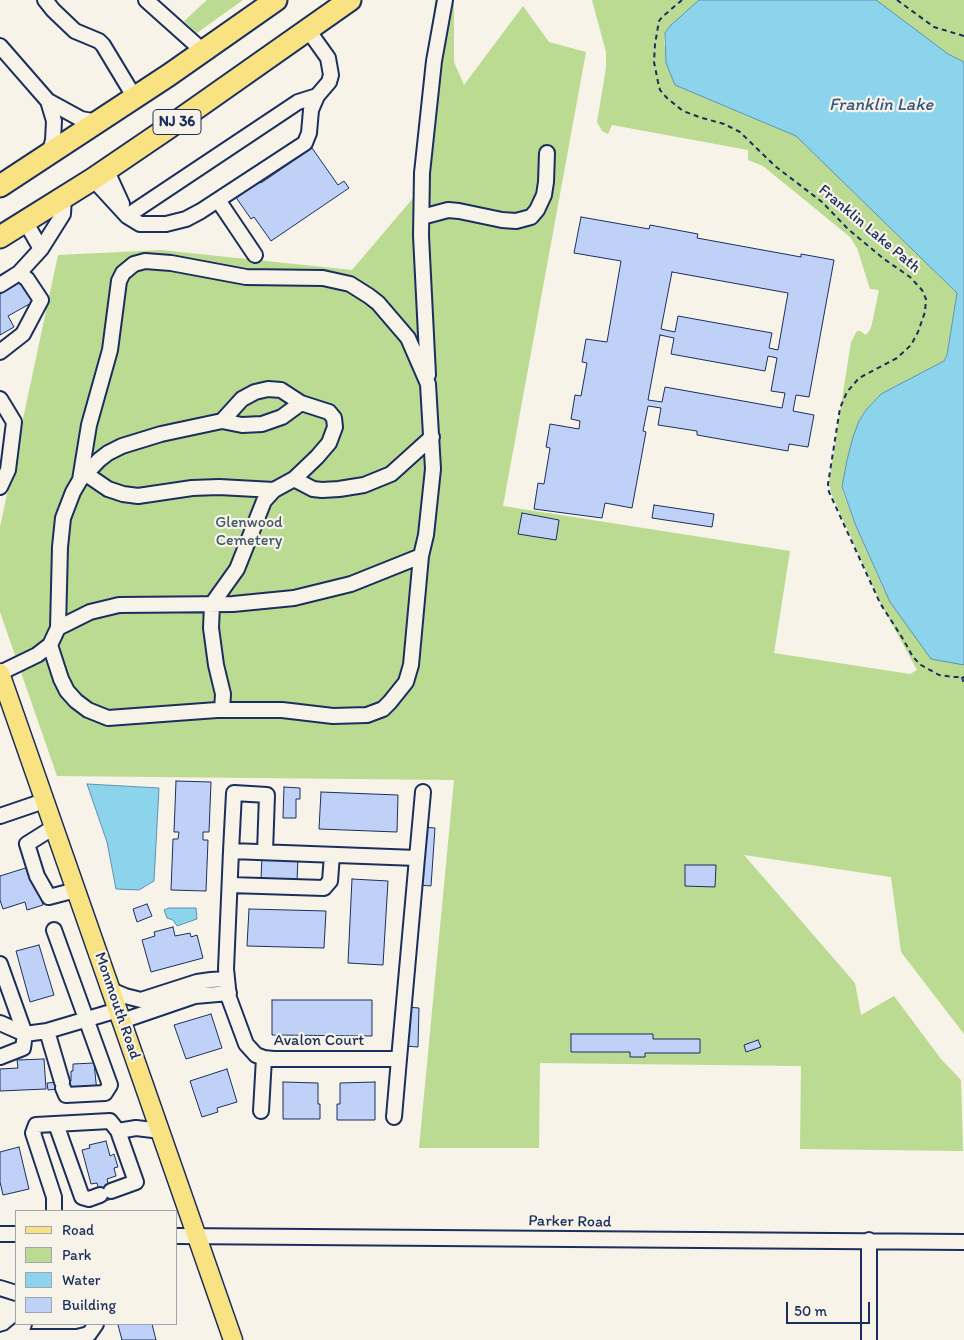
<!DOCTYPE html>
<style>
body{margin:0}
#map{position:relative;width:964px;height:1340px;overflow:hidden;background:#f7f3e8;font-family:Itim,sans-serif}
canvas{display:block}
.legend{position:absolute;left:15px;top:1210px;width:162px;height:115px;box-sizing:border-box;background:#f7f3e8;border:1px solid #9fa5b1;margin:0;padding:6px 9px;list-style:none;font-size:15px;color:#1b2f5e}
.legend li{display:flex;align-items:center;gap:10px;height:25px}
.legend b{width:25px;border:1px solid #9fa5b1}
.scale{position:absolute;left:786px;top:1302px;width:84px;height:22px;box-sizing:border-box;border:2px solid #1b2f5e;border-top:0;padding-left:6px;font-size:15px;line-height:18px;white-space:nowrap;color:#1b2f5e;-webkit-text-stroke:4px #f7f3e8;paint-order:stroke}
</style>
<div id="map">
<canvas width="964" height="1340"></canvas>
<ul class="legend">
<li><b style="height:6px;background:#f8e281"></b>Road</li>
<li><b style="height:14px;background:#bbda92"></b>Park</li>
<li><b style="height:14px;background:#8bd4ec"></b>Water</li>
<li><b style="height:14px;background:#c0d1f7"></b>Building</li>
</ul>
<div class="scale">50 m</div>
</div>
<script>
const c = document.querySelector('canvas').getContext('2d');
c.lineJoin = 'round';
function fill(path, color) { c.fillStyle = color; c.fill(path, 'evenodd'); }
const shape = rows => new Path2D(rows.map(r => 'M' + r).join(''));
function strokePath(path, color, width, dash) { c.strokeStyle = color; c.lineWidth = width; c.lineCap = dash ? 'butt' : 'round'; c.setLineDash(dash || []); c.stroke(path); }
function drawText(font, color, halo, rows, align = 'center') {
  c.font = font + ' Itim,sans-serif'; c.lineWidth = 4.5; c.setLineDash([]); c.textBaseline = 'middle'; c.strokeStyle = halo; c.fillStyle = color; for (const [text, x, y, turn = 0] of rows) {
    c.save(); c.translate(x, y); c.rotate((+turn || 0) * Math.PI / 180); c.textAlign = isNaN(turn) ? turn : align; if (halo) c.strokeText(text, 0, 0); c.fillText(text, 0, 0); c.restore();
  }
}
fill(shape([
 [207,0,243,0,197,33,184,21],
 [435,0,446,0,454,3,454,62,464,85,523,6,549,42,586,52,503,506,790,551,774,653,910,674,917,670,880,602,831,493,829,482,851,342,857,331,860,331,866,335,870,330,872,324,879,290,870,289,857,248,850,237,763,166,748,160,748,150,612,125,608,134,602,131,597,122,606,68,606,52,592,0,699,0,671,25,665,33,664,44,675,85,796,136,957,293,947,355,944,361,881,394,866,410,859,421,847,460,842,490,856,526,884,590,964,665,964,1034,901,952,891,877,744,855,855,983,861,1015,894,996,941,1059,961,1080,963,1151,800,1149,801,1066,540,1063,539,1148,419,1148,454,780,57,776,0,612,0,527,58,255,161,250,352,270,414,197],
 [876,0,964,0,964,62,948,54]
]), '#bbda92');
const water = shape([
 [699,0,876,0,948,54,964,62,964,665,931,659,890,602,856,526,842,487,847,460,853,437,859,421,866,410,881,394,944,361,947,355,957,293,796,136,675,85,666,63,665,33,671,25,699,0],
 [87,784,159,788,154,881,139,890,116,889,107,842,87,784],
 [169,908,196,908,197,919,177,926,173,920,167,918,164,910,169,908]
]);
fill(water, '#8bd4ec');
strokePath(water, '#5e92b3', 1);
const building = shape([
 [312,148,338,185,344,181,349,188,271,241,254,217,251,219,235,196,259,180,261,183,312,148],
 [581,217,649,229,650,225,698,234,697,238,801,257,801,254,834,260,809,397,796,395,793,411,814,415,808,447,789,444,788,451,697,435,697,431,658,425,661,408,648,406,643,431,646,432,632,508,605,503,602,518,534,509,538,483,544,484,550,448,546,447,550,424,579,429,580,421,571,419,575,395,581,396,587,363,582,362,586,339,607,342,621,261,574,253,581,217],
 [672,272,788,293,778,350,769,348,772,333,678,316,675,332,661,329,672,272],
 [660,335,674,338,671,354,765,371,768,356,777,358,771,391,785,393,782,408,665,387,662,402,648,400,660,335],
 [21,282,33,302,8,316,14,327,0,335,0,294,21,282],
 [654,505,714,514,712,527,652,518,654,505],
 [522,513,559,520,556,540,518,534,522,513],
 [176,781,211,782,209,832,203,832,203,840,208,840,206,891,171,890,173,839,178,839,179,832,174,832,176,781],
 [284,787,300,788,300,799,296,799,296,818,283,818,284,787],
 [321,792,398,795,397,832,319,829,321,792],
 [422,827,435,828,431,886,419,885,422,827],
 [262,855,298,857,297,881,261,879,262,855],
 [685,865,716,865,715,887,685,886,685,865],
 [32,866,43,905,27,910,25,902,3,909,0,900,0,876,32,866],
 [352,879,388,881,383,965,348,963,352,879],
 [147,904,152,916,137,922,133,909,147,904],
 [249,909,326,911,324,948,247,946,249,909],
 [173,927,175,936,190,933,191,937,197,935,203,958,151,972,142,940,155,936,154,932,173,927],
 [39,945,54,995,30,1002,16,951,39,945],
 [272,1000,372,1000,372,1036,272,1035,272,1000],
 [407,1007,419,1008,418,1047,405,1046,407,1007],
 [211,1014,222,1048,186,1059,174,1025,211,1014],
 [571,1034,653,1034,653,1039,700,1039,700,1053,645,1053,645,1057,630,1057,630,1052,571,1052,571,1034],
 [758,1040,761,1047,746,1052,744,1045,758,1040],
 [44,1059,46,1089,0,1091,0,1069,18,1068,17,1060,44,1059],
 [94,1063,97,1092,67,1088,48,1090,47,1083,71,1081,71,1071,73,1071,73,1064,94,1063],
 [227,1069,237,1102,217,1108,218,1112,202,1117,190,1081,227,1069],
 [283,1082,318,1083,318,1104,320,1104,320,1119,283,1119,283,1082],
 [375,1082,375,1120,337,1120,337,1104,340,1104,340,1083,375,1082],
 [106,1141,110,1156,114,1154,118,1167,114,1168,116,1176,107,1179,112,1199,102,1202,97,1183,91,1184,82,1150,90,1148,89,1145,106,1141],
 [19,1147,29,1189,3,1195,0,1182,0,1152,19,1147],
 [120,1324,152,1324,156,1340,122,1340,118,1325,120,1324]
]);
fill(building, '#c0d1f7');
strokePath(building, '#1b2f5e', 1);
const minor = shape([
 [45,0,53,10,75,31,99,41,103,45,135,98],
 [146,0,203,51],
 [0,46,48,101],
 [49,155,53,140,54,121,48,101,81,119,98,122],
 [106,169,122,204],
 [93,179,127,216,140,224,166,224,186,219,201,211,305,143,309,133,311,110,317,96,329,82,331,75,328,58,308,30],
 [218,200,255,255],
 [127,216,298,102,317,96],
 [422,217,448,210,459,211,502,220,516,221,531,217,537,210,544,195,546,182,547,153],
 [25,221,41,249],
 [0,285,19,273,41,249,63,214,64,197],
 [0,352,23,334,41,300,27,279,19,273],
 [428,375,421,236,422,173,434,61,445,0],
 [0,399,14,422,8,470,0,487],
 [222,421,242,425,262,424,282,417,301,403],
 [86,474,108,489,123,494,138,496,192,488,219,487,274,490],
 [294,479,313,489,322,490,339,489,364,485,391,474,432,437],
 [58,628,90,612,119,605,233,604,294,598,351,584,421,556,426,535,433,469,428,384,408,338,378,303,369,296,350,284,323,278,246,277,171,263,145,261,134,264,123,273,119,281,110,350,89,425,80,480],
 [50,645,61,679,67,691,76,701,88,710,108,718,217,710,282,710,333,716,367,715,383,709,390,702,406,682,411,665,421,556],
 [0,673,37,655,50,645,58,628,60,547,63,518,73,492,80,480,99,460,108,453,122,446,161,434,222,421,242,399,255,392,268,389,281,390,301,403,329,412,334,418,335,427,329,443,317,457,294,479,274,490,264,501,237,569,212,604,211,628,216,665,223,694,222,710],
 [0,816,44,801],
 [54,827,27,844,37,876,49,897,76,890],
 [231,851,234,793,267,795,265,852],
 [417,858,231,851,226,969,229,998,246,1044,256,1055,264,1058,273,1059,399,1059,417,858,423,792],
 [230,885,324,888,330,881,332,855],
 [54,930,110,1085,105,1093,66,1095,63,1088],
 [0,964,25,1034,23,1048,0,1057],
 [111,990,125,996,141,1000,197,982,211,980,227,979],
 [122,1021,195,996,229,993],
 [0,1023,25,1034,47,1031,118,1010],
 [47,1031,62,1082],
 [261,1111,264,1058],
 [394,1117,399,1059],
 [56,1124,82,1197,89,1199,100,1195],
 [111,1191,136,1182,118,1131],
 [54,1211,54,1197,33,1133,36,1125,110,1121,118,1131,136,1128,161,1131],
 [0,1234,16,1234],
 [176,1236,964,1242],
 [0,1288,16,1293],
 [11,1337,77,1337,89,1334,96,1324],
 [1,1340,11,1337,23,1327,24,1324],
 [869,1340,869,1240]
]);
const major = shape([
 [0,673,233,1340]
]);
const highway = shape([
 [0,186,169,75,276,0],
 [0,237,93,179,168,128,350,0]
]);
strokePath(minor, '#1b2f5e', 18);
strokePath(major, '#1b2f5e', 21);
strokePath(highway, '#1b2f5e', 25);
strokePath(shape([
 [682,0,662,17,659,21,655,44,654,62,658,82,660,90,667,98,683,111,699,117,724,124,740,132,775,166,822,202,848,229,884,259,910,277,922,290,926,299,925,312,918,332,911,345,897,358,859,378,847,392,840,408,828,484,829,492,880,603,903,639,913,657,921,665,939,675,953,677,964,677],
 [897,0,934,27,964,36],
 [962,677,964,685]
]), '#1b2f5e', 2, [5, 4]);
strokePath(minor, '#f7f3e8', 14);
strokePath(major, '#f8e281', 18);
strokePath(highway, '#f8e281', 21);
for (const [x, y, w] of [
 [177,122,48]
]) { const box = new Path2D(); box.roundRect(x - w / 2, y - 12.5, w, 25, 4); c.fillStyle = '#f7f3e8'; c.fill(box); strokePath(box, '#1b2f5e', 1); }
drawText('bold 15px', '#1b2f5e', null, [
 ["NJ 36",177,122]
]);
drawText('16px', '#1b2f5e', '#f7f3e8', [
 ["Franklin Lake Path",869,229,40],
 ["Monmouth Road",117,1006,71],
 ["Avalon Court",319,1041],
 ["Parker Road",570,1222,1]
]);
drawText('16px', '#435a6b', '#f7f3e8', [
 ["Glenwood",249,523],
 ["Cemetery",249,541]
]);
drawText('italic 18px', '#375882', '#f7f3e8', [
 ["Franklin Lake",881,105]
]);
</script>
